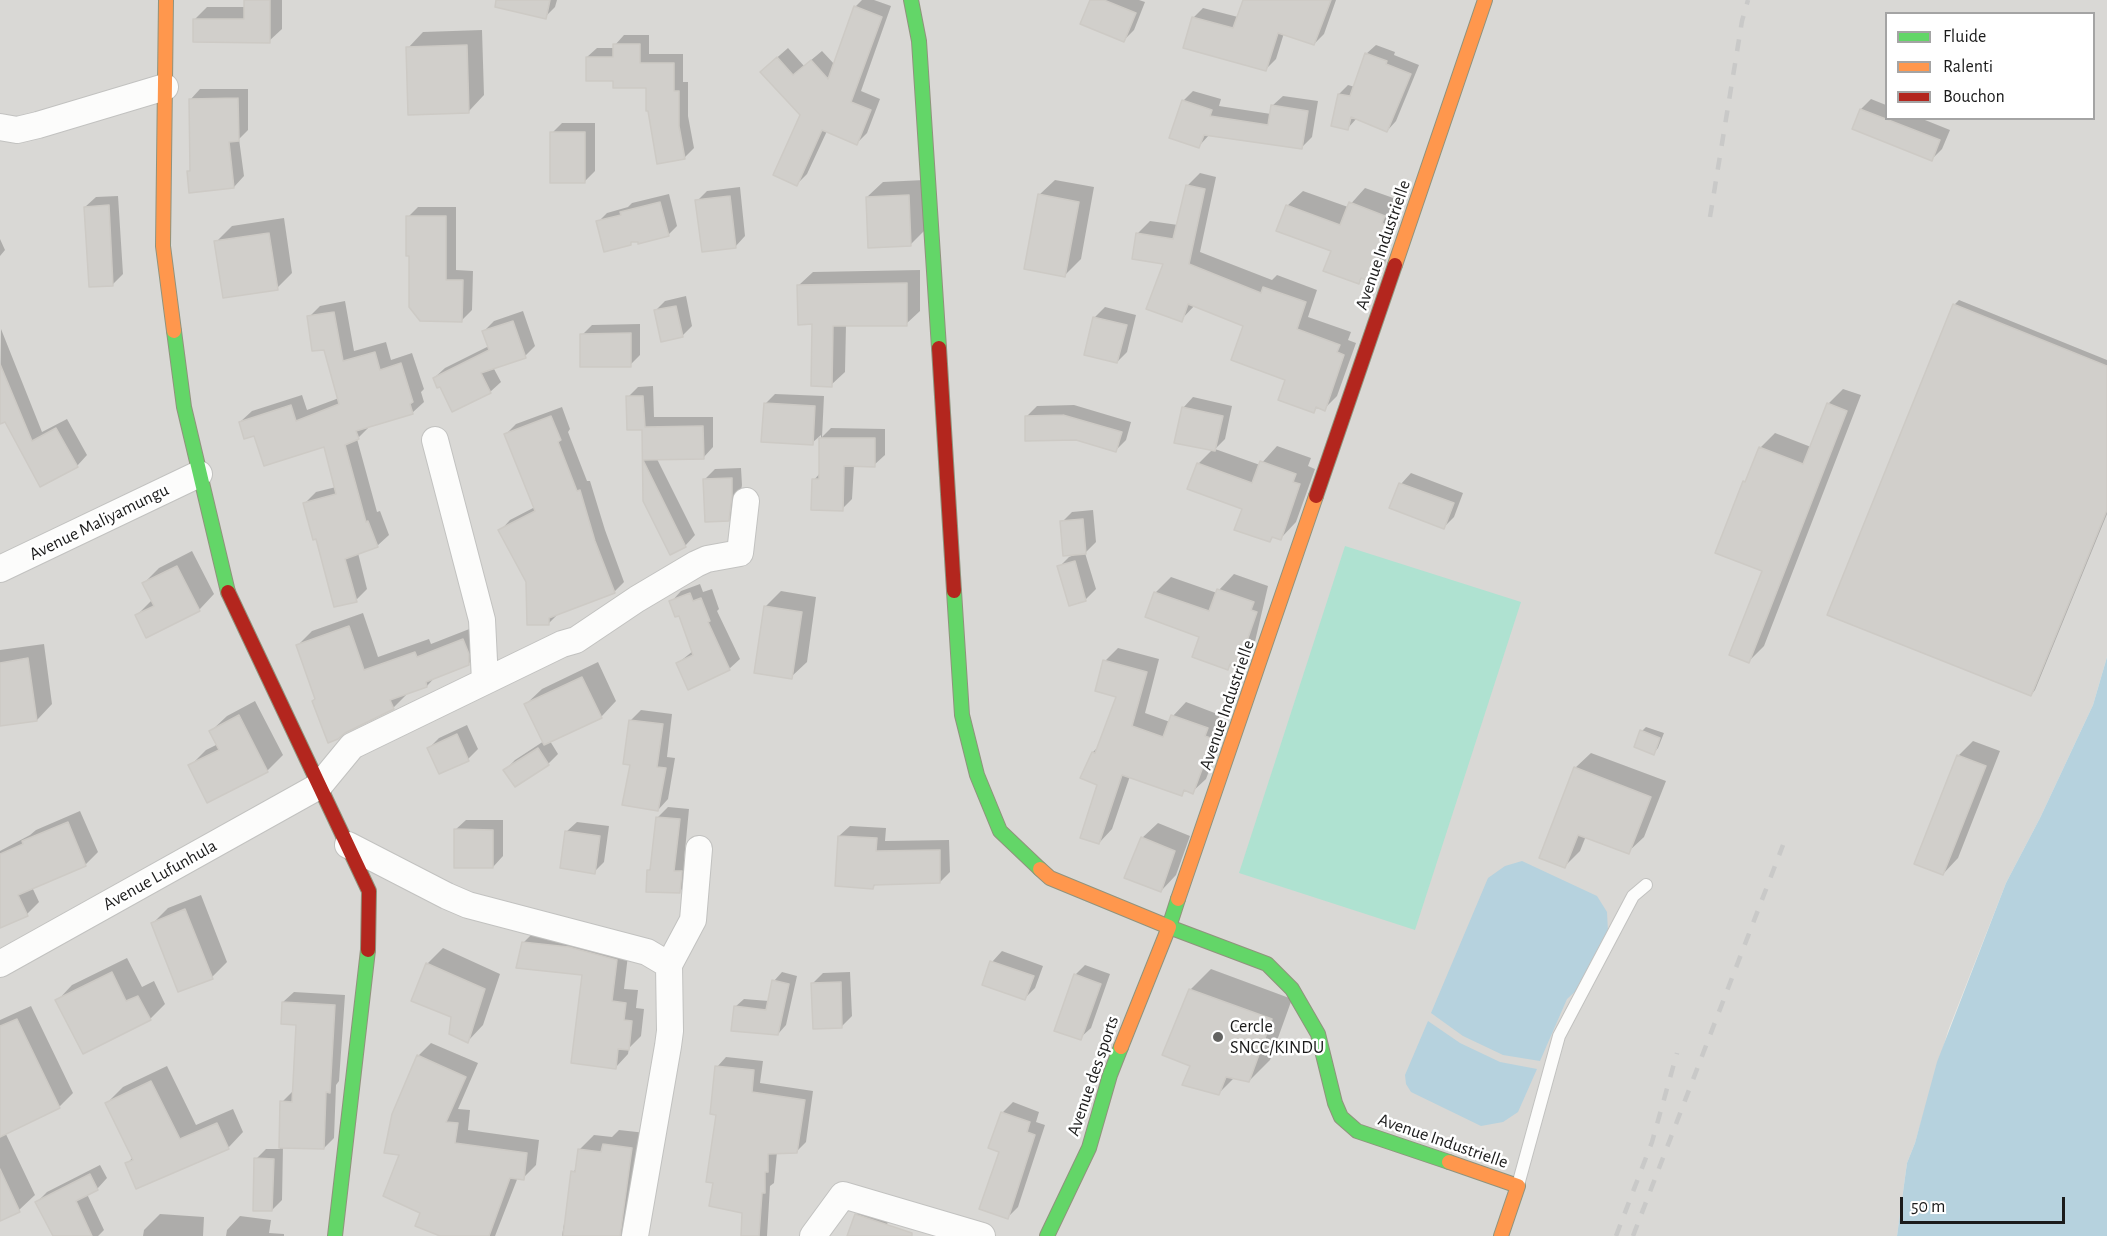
<!DOCTYPE html>
<style>
body{margin:0}
#map{position:relative;width:2107px;height:1236px;overflow:hidden;background:#eae9e4;font-family:"Alegreya Sans",sans-serif}
canvas{display:block}
.legend{position:absolute;left:1885px;top:12px;width:210px;height:108px;box-sizing:border-box;background:#fff;border:2px solid #a4a4a4;margin:0;padding:8px 10px;list-style:none;font-size:18px;color:#1b1b1b}
.legend li{display:flex;align-items:center;gap:12px;height:30px}
.legend b{width:30px;border:2px solid #a4a4a4}
.scale{position:absolute;left:1900px;top:1197px;width:165px;height:27px;box-sizing:border-box;border:3px solid #1b1b1b;border-top:0;padding-left:8px;font-size:18px;line-height:21px;white-space:nowrap;color:#1b1b1b;-webkit-text-stroke:4px #fff;paint-order:stroke}
</style>
<div id="map">
<canvas width="2107" height="1236"></canvas>
<ul class="legend">
<li><b style="height:8px;background:#63d668"></b>Fluide</li>
<li><b style="height:8px;background:#ff974d"></b>Ralenti</li>
<li><b style="height:8px;background:#b3261e"></b>Bouchon</li>
</ul>
<div class="scale">50 m</div>
</div>
<script>
const c = document.querySelector('canvas').getContext('2d');
c.lineJoin = 'round';
function fill(path, color) { c.fillStyle = color; c.fill(path, 'evenodd'); }
const shape = rows => new Path2D(rows.map(r => 'M' + r).join(''));
function strokePath(path, color, width, dash) { c.strokeStyle = color; c.lineWidth = width; c.lineCap = dash ? 'butt' : 'round'; c.setLineDash(dash || []); c.stroke(path); }
function drawText(font, color, halo, rows, align = 'center') {
  c.font = font + ' "Alegreya Sans",sans-serif'; c.lineWidth = 5; c.setLineDash([]); c.textBaseline = 'middle'; c.strokeStyle = halo; c.fillStyle = color; for (const [text, x, y, turn = 0] of rows) {
    c.save(); c.translate(x, y); c.rotate((+turn || 0) * Math.PI / 180); c.textAlign = isNaN(turn) ? turn : align; if (halo) c.strokeText(text, 0, 0); c.fillText(text, 0, 0); c.restore();
  }
}
fill(shape([
 [0,0,2107,0,2107,657,2093,705,2040,818,2006,883,1948,1031,1915,1143,1907,1163,1897,1236,0,1236],
 [1886,14,2094,14,2094,118,1886,118]
]), '#d9d8d5');
fill(shape([
 [1345,546,1521,602,1415,930,1239,873]
]), '#afe2d1');
fill(shape([
 [2107,657,2107,1236,1897,1236,1907,1163,1915,1143,1937,1062,2006,883,2040,818,2093,705],
 [1522,861,1597,896,1607,912,1608,932,1591,977,1567,999,1540,1061,1503,1055,1463,1036,1431,1013,1488,878,1505,866],
 [1428,1021,1460,1043,1500,1062,1537,1069,1518,1112,1503,1122,1481,1126,1411,1092,1406,1084,1405,1075]
]), '#b6d2de');
fill(shape([
 [245,0,282,0,282,29,269,41,195,19,207,7,245,7],
 [509,0,557,0,555,7,545,17],
 [862,0,874,0,891,6,861,91,880,99,867,133,857,143,827,131,807,174,797,184,802,115,772,62,788,48,804,66,822,51,835,65,855,7],
 [1091,0,1139,0,1145,2,1134,30,1124,40],
 [1244,0,1336,0,1324,34,1314,44,1284,33,1276,59,1266,69,1193,18,1203,8,1238,17],
 [482,30,484,95,469,111,408,48,423,32],
 [624,35,649,35,649,54,683,54,683,82,688,82,688,116,694,148,684,158,648,86,615,80,587,57,597,48,615,48,615,45],
 [1376,45,1395,52,1394,55,1419,65,1396,121,1387,131,1357,118,1348,128,1339,94,1348,85,1355,87,1366,54],
 [200,89,248,89,248,130,239,139,244,176,234,187,188,172,191,169,190,100],
 [1193,91,1221,99,1219,106,1271,114,1272,106,1283,96,1318,101,1312,137,1302,147,1210,134,1199,146,1183,101],
 [1871,99,1886,105,1886,118,1920,118,1950,130,1942,149,1932,159,1854,128,1861,109],
 [562,123,595,123,595,171,584,182,552,133],
 [1200,173,1216,177,1200,252,1272,280,1277,275,1317,290,1308,317,1351,332,1348,340,1356,343,1337,396,1324,409,1318,406,1313,411,1245,325,1195,305,1181,320,1165,263,1137,234,1150,221,1178,225,1187,186],
 [924,180,926,229,910,245,867,197,883,182],
 [1055,180,1094,187,1081,259,1065,275,1039,195],
 [740,187,745,236,735,247,697,201,707,191],
 [1365,188,1399,200,1385,264,1369,279,1363,277,1358,282,1332,250,1287,206,1303,191,1348,207],
 [669,194,677,226,668,235,633,240,630,244,598,222,607,213,628,207,632,203],
 [118,196,123,274,113,284,85,207,96,197],
 [418,207,456,207,456,270,473,271,472,310,461,321,411,255,408,217],
 [284,218,292,273,277,288,216,242,232,226],
 [0,239,5,250,0,256],
 [920,270,920,311,906,324,846,325,845,372,831,385,813,323,799,285,813,272],
 [686,296,692,326,682,336,655,311,665,301],
 [1959,300,2107,360,2107,514,2035,690,2031,695,1954,305],
 [345,301,354,351,386,342,391,360,412,353,424,389,421,392,424,402,412,413,370,426,357,439,377,512,380,511,389,535,377,546,358,553,367,589,356,600,317,538,305,503,316,492,336,487,325,446,255,434,240,422,252,411,302,395,307,410,339,398,325,348,309,317,320,306],
 [1105,307,1136,315,1127,352,1117,362,1095,317],
 [523,311,535,346,525,356,493,367,501,382,490,392,453,410,441,385,434,378,445,368,489,346,484,331,494,321],
 [640,324,640,355,630,365,582,335,592,325],
 [1,329,42,432,67,419,87,455,77,466,40,485,6,420,0,421],
 [653,386,654,417,713,417,713,447,703,458,657,459,695,535,685,546,644,502,644,428,628,397,638,387],
 [1843,389,1861,395,1764,646,1749,661,1764,570,1744,482,1748,478,1760,448,1775,433,1811,447,1828,404],
 [775,394,824,396,822,437,831,428,885,429,885,455,874,465,854,465,852,499,842,509,814,480,821,472,821,435,812,443,765,404],
 [1193,397,1232,406,1225,439,1215,449,1260,465,1277,446,1311,458,1308,466,1315,469,1296,522,1281,538,1274,536,1270,541,1244,508,1198,464,1213,449,1183,408],
 [1074,405,1131,422,1126,440,1116,450,1027,416,1037,406],
 [562,407,570,429,568,432,587,481,590,481,605,530,624,582,614,592,559,613,549,623,500,531,510,520,535,507,506,434,516,424],
 [741,468,742,485,738,509,728,519,705,479,715,469],
 [1411,473,1463,493,1454,517,1444,527,1401,484],
 [1093,510,1096,542,1085,553,1096,589,1086,599,1070,604,1059,567,1069,557,1077,554,1062,522,1072,512],
 [192,551,214,594,199,610,137,615,152,600,144,583,159,568],
 [1234,574,1268,586,1253,650,1237,665,1232,664,1227,668,1201,636,1147,616,1156,592,1171,577,1217,593,1219,590],
 [700,584,703,592,712,589,719,609,717,611,740,659,729,669,678,663,693,651,679,614,671,602,681,591],
 [781,591,816,597,807,662,791,677,765,607],
 [363,613,378,657,429,639,431,644,477,626,483,650,468,664,436,676,427,686,407,694,393,708,316,698,298,645,312,631],
 [44,644,52,704,37,720,0,725,0,650],
 [1118,648,1159,659,1145,713,1170,722,1173,716,1186,702,1220,715,1217,722,1226,725,1206,779,1192,792,1186,790,1181,794,1130,776,1112,829,1099,843,1099,784,1093,752,1099,746,1118,696,1105,661],
 [598,662,616,701,601,717,550,741,558,754,548,764,505,770,515,760,544,741,526,704,542,689],
 [255,701,283,755,267,771,190,766,206,750,218,744,211,731,227,716],
 [641,710,672,714,667,757,675,758,668,799,658,810,632,763,630,721],
 [467,725,478,749,468,759,429,748,439,738],
 [1646,727,1664,733,1658,748,1654,753,1642,731],
 [1973,741,2000,751,1958,858,1943,874,1958,756],
 [1591,753,1666,781,1644,837,1628,852,1586,836,1580,851,1564,867,1575,768],
 [668,807,689,809,684,861,692,862,690,881,680,891,648,871,652,867,658,817],
 [80,811,98,852,85,865,32,887,39,902,27,914,0,927,0,851,30,835,36,830],
 [466,820,503,820,503,856,493,867,455,830],
 [577,822,609,826,604,862,594,872,566,832],
 [1158,823,1190,836,1176,875,1161,891,1142,838],
 [850,826,886,828,885,841,949,840,950,872,940,882,877,883,873,887,839,836],
 [201,895,227,962,212,977,153,923,168,908],
 [536,930,629,947,624,989,638,990,636,1008,644,1009,641,1036,629,1048,628,1054,616,1067,583,974,523,943],
 [443,948,500,974,483,1025,468,1041,453,1016,427,964],
 [1002,951,1043,966,1035,988,1025,998,992,962],
 [127,958,142,987,154,981,165,1004,150,1019,57,1001,72,985],
 [1085,965,1110,974,1091,1028,1080,1038,1075,975],
 [1211,969,1292,999,1270,1060,1249,1081,1234,1078,1218,1094,1192,1065,1190,990],
 [782,972,797,976,786,1025,778,1034,735,1007,744,999,769,1001,774,981],
 [850,972,852,1016,842,1026,813,983,823,973],
 [294,992,345,995,339,1081,336,1085,334,1138,324,1148,283,1146,282,1200,272,1210,256,1159,266,1149,280,1149,282,1102,292,1092,294,1092,298,1023,283,1002],
 [31,1006,73,1093,59,1107,0,1098,0,1020],
 [431,1043,478,1063,458,1109,470,1110,468,1130,539,1140,536,1165,523,1178,518,1177,495,1236,450,1236,422,1212,401,1154,418,1056],
 [726,1057,763,1061,760,1083,813,1091,806,1142,797,1151,777,1152,774,1183,770,1186,767,1236,743,1236,744,1212,715,1182,718,1113,717,1067],
 [167,1066,196,1125,233,1109,243,1132,228,1148,127,1164,133,1157,107,1103,123,1087],
 [1013,1102,1039,1112,1036,1122,1045,1125,1018,1207,1008,1217,1001,1151,990,1147,1003,1112],
 [4,1130,35,1195,19,1210,0,1220,0,1132],
 [619,1130,646,1133,632,1236,562,1236,564,1224,567,1221,573,1172,577,1168,579,1150,594,1135,612,1137],
 [100,1165,107,1178,97,1189,87,1194,104,1230,98,1236,54,1236,37,1202,47,1192],
 [866,1205,891,1213,883,1236,849,1236,856,1215],
 [160,1214,204,1217,203,1236,143,1236,144,1230],
 [240,1216,271,1220,269,1233,284,1234,284,1236,226,1236,227,1230]
]), '#0003');
const building = shape([
 [244,0,270,0,270,43,193,42,193,19,244,19,244,0],
 [496,0,550,0,546,19,495,7,496,0],
 [1090,0,1104,0,1136,13,1124,42,1080,24,1090,0],
 [1243,0,1331,0,1314,45,1278,33,1266,71,1183,48,1192,17,1233,28,1243,0],
 [854,6,882,17,851,102,871,110,857,145,822,130,797,186,773,175,800,115,760,72,777,57,793,75,811,60,828,79,854,6],
 [613,44,640,44,640,63,674,63,674,91,679,91,679,126,685,159,657,164,648,111,646,111,646,88,613,88,613,81,586,81,586,57,613,57,613,44],
 [467,45,469,113,408,115,406,47,467,45],
 [1365,53,1387,61,1386,64,1411,74,1387,132,1351,117,1348,130,1331,126,1338,94,1350,96,1365,53],
 [238,98,239,141,229,142,234,188,189,193,187,171,190,171,189,99,238,98],
 [1182,100,1212,110,1210,116,1268,125,1271,105,1308,111,1302,149,1204,135,1199,148,1169,138,1182,100],
 [1860,109,1940,140,1932,161,1852,129,1860,109],
 [550,132,585,132,585,183,550,183,550,132],
 [1186,185,1205,189,1189,264,1261,293,1263,287,1306,302,1297,329,1340,345,1337,352,1344,355,1325,411,1316,407,1314,413,1278,400,1285,380,1231,360,1243,326,1188,304,1182,322,1146,309,1163,264,1132,259,1136,233,1173,239,1186,185],
 [1038,194,1079,202,1065,277,1024,269,1038,194],
 [909,195,911,246,868,248,866,197,909,195],
 [730,196,736,248,702,252,695,200,730,196],
 [660,202,669,236,638,244,638,242,631,242,631,245,604,252,596,221,621,215,620,212,660,202],
 [1349,202,1385,216,1382,223,1388,225,1369,281,1361,278,1359,284,1323,271,1331,251,1276,231,1286,205,1340,225,1349,202],
 [109,205,113,286,89,287,84,207,109,205],
 [406,216,446,216,446,280,463,280,462,322,420,321,409,307,409,256,406,256,406,216],
 [269,233,278,290,223,298,214,241,269,233],
 [907,283,907,326,833,326,832,387,811,386,812,324,798,325,797,285,907,283],
 [1953,304,2107,366,2107,510,2031,696,1827,615,1953,304],
 [676,306,683,337,661,342,654,310,676,306],
 [334,312,343,361,375,352,380,370,401,363,413,402,410,404,413,414,356,431,359,439,345,445,366,522,368,521,378,547,345,559,357,602,334,607,316,539,313,540,303,503,336,494,324,447,264,466,254,436,244,439,239,422,291,405,296,421,339,404,324,350,312,351,307,316,334,312],
 [1093,317,1127,325,1117,363,1084,355,1093,317],
 [513,321,526,358,481,373,491,393,452,412,440,387,437,388,433,378,489,350,482,331,513,321],
 [631,333,631,367,580,367,580,334,631,333],
 [0,364,32,441,56,428,78,467,40,487,5,422,0,424,0,364],
 [626,396,643,396,645,427,703,426,704,459,643,460,686,547,670,555,643,501,642,430,627,430,626,396],
 [764,403,815,406,813,445,761,442,764,403],
 [1827,403,1847,411,1749,663,1729,655,1762,571,1715,553,1743,481,1745,482,1759,447,1803,464,1827,403],
 [1182,407,1223,416,1215,451,1174,443,1182,407],
 [1063,415,1122,432,1116,452,1076,440,1025,441,1025,416,1063,415],
 [551,416,561,440,558,442,577,491,580,490,595,541,615,593,549,618,549,625,527,625,526,582,498,530,535,511,504,434,551,416],
 [819,438,875,438,875,467,844,466,843,511,811,510,812,479,819,479,819,438],
 [1260,461,1296,474,1293,482,1300,484,1281,540,1272,537,1270,542,1234,530,1242,509,1187,489,1197,463,1252,483,1260,461],
 [732,478,732,496,729,521,705,522,703,479,732,478],
 [1399,483,1454,503,1444,529,1389,508,1399,483],
 [1083,519,1086,554,1063,556,1060,521,1083,519],
 [1075,561,1086,601,1069,606,1057,566,1075,561],
 [177,566,200,611,146,638,135,615,154,606,142,583,177,566],
 [1217,589,1254,602,1251,610,1257,612,1238,667,1230,664,1228,670,1192,657,1199,637,1145,617,1154,592,1209,611,1217,589],
 [690,593,693,601,701,598,710,621,708,622,730,670,688,690,676,663,693,655,679,616,675,617,669,601,690,593],
 [764,606,802,612,792,679,754,673,764,606],
 [349,626,364,670,415,652,417,657,463,639,469,654,469,665,426,682,427,687,390,700,394,709,345,733,338,739,328,743,312,701,315,699,296,645,349,626],
 [28,658,37,721,0,726,0,663,28,658],
 [1103,660,1147,672,1132,726,1163,737,1171,715,1208,728,1205,736,1213,739,1193,794,1184,790,1182,796,1122,775,1099,844,1080,838,1097,785,1080,778,1092,752,1095,753,1116,697,1095,691,1103,660],
 [582,677,602,718,544,745,524,704,582,677],
 [239,715,268,772,207,803,188,765,219,750,209,731,239,715],
 [629,720,663,724,657,767,666,768,658,811,622,805,630,765,623,764,629,720],
 [1640,730,1660,738,1654,755,1634,747,1640,730],
 [457,734,469,761,439,774,427,748,457,734],
 [538,748,549,765,515,787,503,770,538,748],
 [1957,755,1986,766,1943,875,1914,864,1957,755],
 [1574,767,1651,797,1629,854,1578,835,1565,868,1539,858,1574,767],
 [656,817,680,819,674,871,682,871,680,893,646,892,647,870,650,870,656,817],
 [68,822,86,866,18,895,28,916,0,928,0,854,23,844,22,841,68,822],
 [454,829,493,830,493,868,454,868,454,829],
 [565,831,600,836,595,874,560,868,565,831],
 [838,836,877,838,876,851,940,850,940,883,874,885,873,889,835,886,838,836],
 [1141,837,1175,851,1161,892,1124,878,1141,837],
 [185,909,213,979,178,992,151,923,185,909],
 [522,942,569,947,617,960,612,1001,626,1003,624,1020,632,1021,629,1050,618,1049,616,1069,571,1063,582,975,516,968,522,942],
 [990,961,1034,976,1025,1000,982,985,990,961],
 [426,963,485,989,468,1043,449,1034,451,1017,411,1001,426,963],
 [112,972,126,1001,138,996,151,1020,83,1054,55,1000,112,972],
 [1074,974,1101,984,1081,1040,1054,1031,1074,974],
 [772,980,789,984,778,1035,731,1031,734,1006,766,1010,772,980],
 [841,982,842,1028,813,1029,811,983,841,982],
 [1189,989,1272,1019,1249,1082,1226,1077,1219,1095,1182,1085,1190,1066,1162,1055,1189,989],
 [282,1002,335,1005,330,1093,326,1092,324,1149,279,1148,280,1101,292,1102,296,1025,281,1024,282,1002],
 [17,1019,60,1108,0,1137,0,1026,17,1019],
 [417,1055,466,1077,446,1122,458,1123,455,1143,527,1153,524,1180,510,1178,489,1236,440,1236,415,1226,420,1213,383,1196,399,1155,384,1153,392,1114,417,1055],
 [715,1066,754,1070,752,1092,805,1100,797,1153,768,1154,768,1172,765,1172,765,1193,762,1193,759,1236,741,1236,742,1213,709,1206,713,1183,706,1182,716,1115,710,1114,715,1066],
 [151,1081,180,1139,217,1123,229,1149,136,1189,125,1163,133,1160,105,1103,151,1081],
 [1001,1112,1030,1122,1027,1132,1035,1135,1008,1219,979,1209,999,1152,988,1148,1001,1112],
 [603,1144,632,1148,620,1236,563,1236,571,1171,575,1172,578,1149,601,1152,603,1144],
 [254,1158,274,1159,272,1211,253,1211,254,1158],
 [0,1169,20,1212,0,1221,0,1169],
 [90,1174,98,1190,76,1201,92,1236,53,1236,35,1202,90,1174],
 [855,1214,912,1233,912,1236,847,1236,855,1214]
]);
fill(building, '#d1cfcb');
strokePath(building, '#cdcac5', 1.5);
const lane = shape([
 [1518,1185,1559,1036,1633,896,1646,885]
]);
const street = shape([
 [0,127,17,130,38,125,165,87],
 [435,440,482,620,485,681],
 [0,569,199,474],
 [348,845,447,896,468,905,647,952,669,965,670,1031,668,1046,635,1236],
 [0,964,319,786,352,746,562,644,576,640,637,599,696,564,707,559,740,553,746,501],
 [669,965,693,920,699,849],
 [813,1236,843,1195,982,1236]
]);
const fast = shape([
 [911,0,919,41,939,348],
 [174,331,184,407,228,592],
 [954,591,962,715,977,775,1000,831,1040,869],
 [1178,899,1169,927,1267,964,1292,989,1318,1034,1335,1103,1341,1117,1357,1131,1449,1162],
 [335,1236,368,950],
 [1047,1236,1089,1148,1110,1075,1121,1047]
]);
const slow = shape([
 [166,0,163,246,174,331],
 [1395,265,1485,0],
 [1040,869,1050,878,1169,927,1121,1047],
 [1178,899,1316,496],
 [1449,1162,1518,1186,1501,1236]
]);
const jam = shape([
 [939,348,954,591],
 [1316,496,1395,265],
 [228,592,369,891,368,950]
]);
strokePath(lane, '#c2c2c0', 14);
strokePath(street, '#c2c2c0', 28);
strokePath(fast, '#90937d', 16);
strokePath(slow, '#90937d', 16);
strokePath(jam, '#90937d', 16);
strokePath(lane, '#fcfcfb', 12);
strokePath(street, '#fcfcfb', 26);
strokePath(fast, '#63d668', 14);
strokePath(slow, '#ff974d', 14);
strokePath(jam, '#b3261e', 14);
strokePath(shape([
 [1710,217,1742,21,1748,0],
 [1616,1236,1652,1142,1677,1053],
 [1633,1236,1783,845]
]), '#c9c9c8', 4.5, [12, 12]);
for (const [x, y, r, color] of [
 [1218,1037,6,"#636361"]
]) { const dot = new Path2D(); dot.arc(x, y, r, 0, 2 * Math.PI); c.fillStyle = color; c.fill(dot); strokePath(dot, '#fff', 2); }
drawText('18px', '#1b1b1b', '#fff', [
 ["Avenue Industrielle",1383,245,-71],
 ["Avenue Maliyamungu",99,522,-26],
 ["Avenue Industrielle",1227,705,-71],
 ["Avenue Lufunhula",160,875,-29],
 ["Avenue des sports",1093,1076,-71],
 ["Avenue Industrielle",1443,1141,19]
]);
drawText('18px', '#1b1b1b', '#fff', [
 ["Cercle",1230,1027],
 ["SNCC/KINDU",1230,1048]
], 'left');
</script>
